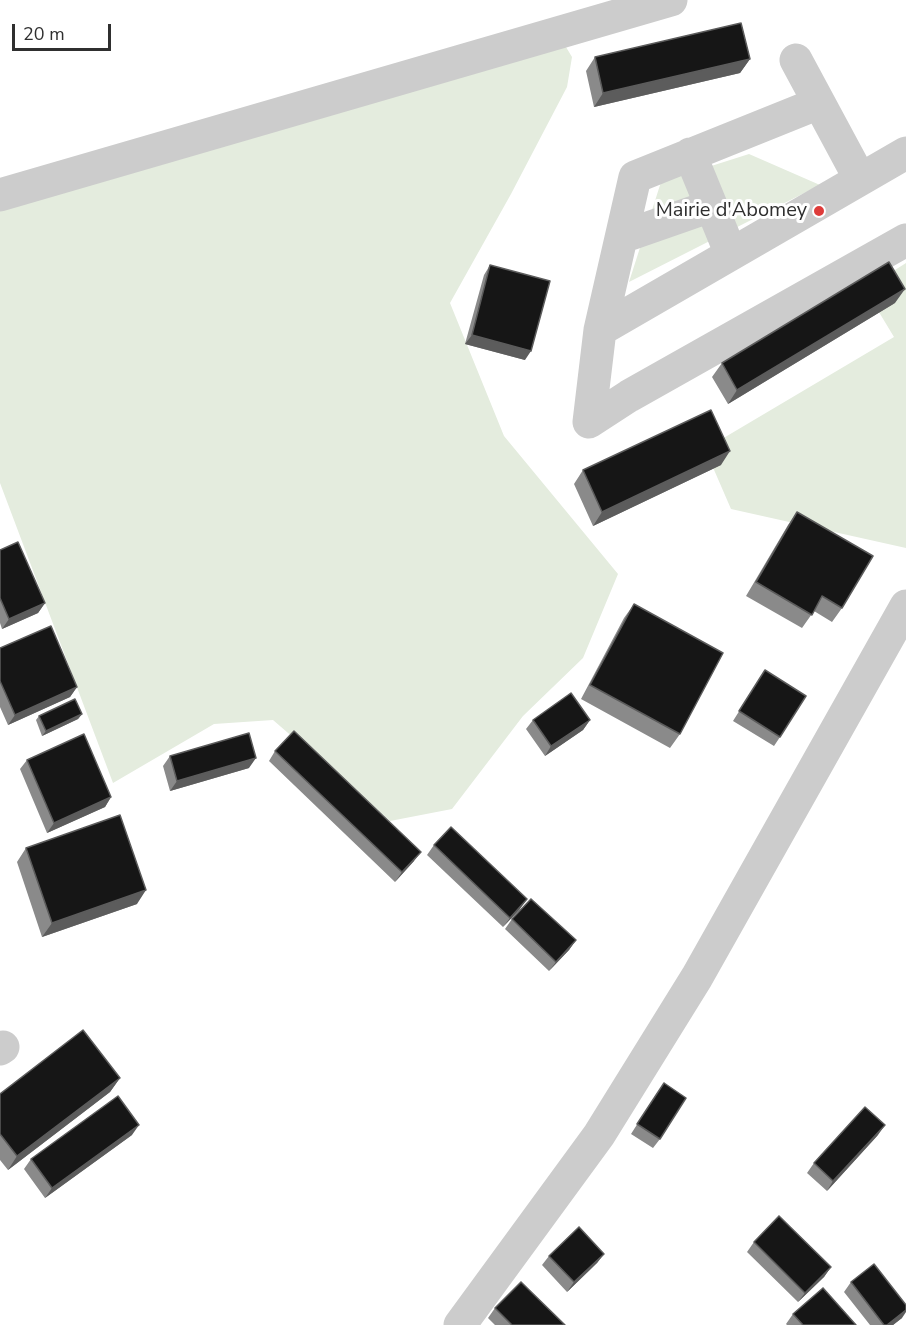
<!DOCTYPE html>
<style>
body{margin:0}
#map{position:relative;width:906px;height:1325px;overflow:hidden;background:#fff;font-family:"Nunito Sans",sans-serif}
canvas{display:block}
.scale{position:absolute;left:12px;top:24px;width:99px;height:27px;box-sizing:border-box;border:3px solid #2f2f2f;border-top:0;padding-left:8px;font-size:18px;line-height:21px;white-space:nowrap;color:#2f2f2f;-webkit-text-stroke:4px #fff;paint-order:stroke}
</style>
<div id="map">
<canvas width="906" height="1325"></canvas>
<div class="scale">20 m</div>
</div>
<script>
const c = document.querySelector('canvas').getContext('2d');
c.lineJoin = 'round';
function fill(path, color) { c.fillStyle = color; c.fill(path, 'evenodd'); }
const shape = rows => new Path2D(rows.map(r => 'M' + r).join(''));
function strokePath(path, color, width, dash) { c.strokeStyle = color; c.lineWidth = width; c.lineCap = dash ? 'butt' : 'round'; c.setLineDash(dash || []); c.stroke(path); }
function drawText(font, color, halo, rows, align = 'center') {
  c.font = font + ' "Nunito Sans",sans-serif'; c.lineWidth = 6; c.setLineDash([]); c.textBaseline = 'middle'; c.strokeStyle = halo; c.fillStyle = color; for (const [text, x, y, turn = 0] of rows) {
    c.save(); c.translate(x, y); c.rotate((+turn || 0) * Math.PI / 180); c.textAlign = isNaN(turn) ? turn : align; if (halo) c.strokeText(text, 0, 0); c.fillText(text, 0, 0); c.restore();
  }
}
fill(shape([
 [563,42,572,57,567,87,511,194,450,303,504,436,618,574,583,658,523,716,452,809,390,821,273,720,214,724,113,783,0,483,0,208],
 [749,154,820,185,629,282,661,182],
 [906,263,906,548,731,509,705,449,894,337,865,289]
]), '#e4ecde');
strokePath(shape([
 [796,60,860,179],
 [819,103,635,177,600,330,589,422,629,396,906,240],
 [690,154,731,254],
 [0,195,671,0],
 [622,237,711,206],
 [600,330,906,153],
 [0,1049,3,1047],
 [460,1325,599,1135,697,977,906,606]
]), '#ccc', 33);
fill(shape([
 [595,57,750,59,740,73,594,107,586,71],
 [490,265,525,360,465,344,484,275],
 [895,303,728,404,712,377,722,363],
 [721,465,593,526,574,484,583,470],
 [797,512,842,608,832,622,814,611,802,628,746,596,788,525],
 [0,550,45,603,38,613,2,629,0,623],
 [634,604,680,734,670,748,581,699,624,618],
 [0,648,77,687,70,697,8,725,0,707],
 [765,670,780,737,774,746,733,721],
 [82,714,78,719,42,736,36,720,39,716],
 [533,720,590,720,583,730,545,756,526,729],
 [275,751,414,861,395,882,269,761],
 [170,756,249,768,170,791,163,766],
 [27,760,111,797,105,807,47,833,20,769],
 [434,845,520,909,503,927,427,855],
 [26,848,137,904,42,937,17,862],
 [512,919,576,940,569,950,549,971,505,929],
 [120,1078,110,1092,8,1170,0,1160,0,1094],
 [657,1093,660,1139,653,1148,631,1134],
 [132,1135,45,1198,24,1169,31,1159],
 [878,1135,827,1191,807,1173,814,1163],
 [754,1242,831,1267,824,1277,798,1302,747,1252],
 [604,1254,597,1263,567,1292,542,1265,549,1256],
 [851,1282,902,1318,893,1325,870,1325,844,1292],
 [495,1308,565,1325,495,1325,488,1318],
 [793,1314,856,1325,787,1325,786,1324]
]), '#8a8a8a');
fill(shape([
 [750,59,740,73,594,107,603,93],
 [905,289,895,303,728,404,737,390],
 [472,335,531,351,525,360,465,344],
 [730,451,721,465,593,526,602,512],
 [45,603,38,613,2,629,9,619],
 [77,687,70,697,8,725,15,715],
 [82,714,78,719,42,736,46,731],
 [590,720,583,730,545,756,551,746],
 [256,758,249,768,170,791,177,781],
 [111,797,105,807,47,833,54,823],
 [421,852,414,861,395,882,402,872],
 [146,890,137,904,42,937,52,923],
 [527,899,520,909,503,927,510,918],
 [576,940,569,950,549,971,556,962],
 [120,1078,110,1092,8,1170,17,1156],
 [139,1125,132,1135,45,1198,52,1188],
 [885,1125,878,1135,827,1191,833,1181],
 [604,1254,597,1263,567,1292,574,1282],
 [831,1267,824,1277,798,1302,805,1293],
 [906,1310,906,1312,902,1318,893,1325,887,1325]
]), '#5c5c5c');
const building = shape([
 [741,23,750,59,603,93,595,57,741,23],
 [889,262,905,289,737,390,722,363,889,262],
 [490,265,550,281,531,351,472,335,490,265],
 [711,410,730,451,602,512,583,470,711,410],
 [797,512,873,556,842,608,822,596,812,615,756,582,797,512],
 [18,542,45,603,9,619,0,598,0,550,18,542],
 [634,604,723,653,680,734,590,685,634,604],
 [51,626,77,687,15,715,0,681,0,648,51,626],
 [765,670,806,696,780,737,739,711,765,670],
 [571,693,590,720,551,746,533,720,571,693],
 [75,699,82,714,46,731,39,716,75,699],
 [294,731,421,852,402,872,275,751,294,731],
 [249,733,256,758,177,781,170,756,249,733],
 [84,734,111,797,54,823,27,760,84,734],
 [120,815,146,890,52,923,26,848,120,815],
 [451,827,527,899,510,918,434,845,451,827],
 [531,899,576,940,556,962,512,919,531,899],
 [83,1030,120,1078,17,1156,0,1134,0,1094,83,1030],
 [664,1083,686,1098,660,1139,637,1124,664,1083],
 [118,1096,139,1125,52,1188,31,1159,118,1096],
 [865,1107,885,1125,833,1181,814,1163,865,1107],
 [779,1216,831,1267,805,1293,754,1242,779,1216],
 [579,1227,604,1254,574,1282,549,1256,579,1227],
 [874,1264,906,1305,906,1310,887,1325,884,1325,851,1282,874,1264],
 [521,1282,565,1325,512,1325,495,1308,521,1282],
 [823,1288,856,1325,803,1325,793,1314,823,1288]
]);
fill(building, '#161616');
strokePath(building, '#5c5c5c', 1.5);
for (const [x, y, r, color] of [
 [819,211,6,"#de3c3a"]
]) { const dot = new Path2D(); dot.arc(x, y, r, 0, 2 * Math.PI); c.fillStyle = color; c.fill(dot); strokePath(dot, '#fff', 2); }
drawText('20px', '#2f2f2f', '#fff', [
 ["Mairie d'Abomey",807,211]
], 'right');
</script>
